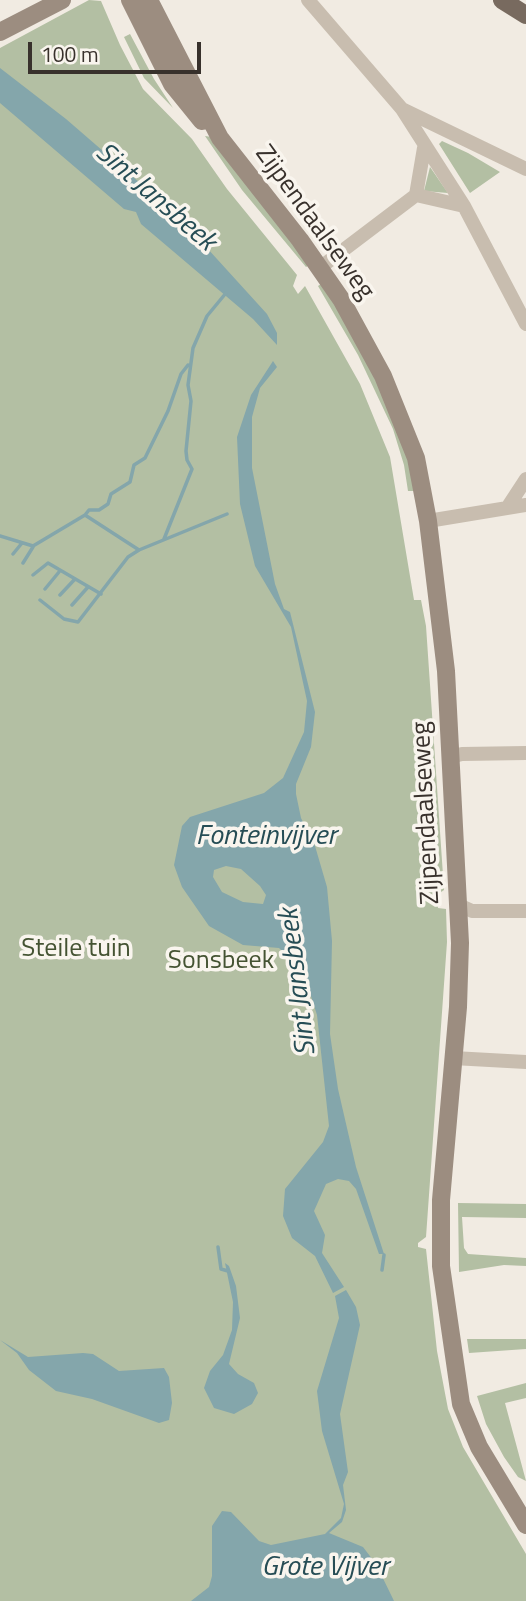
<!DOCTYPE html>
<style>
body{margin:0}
#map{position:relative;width:526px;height:1601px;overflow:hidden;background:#f1ebe2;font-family:"Titillium Web",sans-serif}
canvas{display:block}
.scale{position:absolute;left:28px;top:42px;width:173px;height:32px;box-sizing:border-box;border:4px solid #38312c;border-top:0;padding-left:9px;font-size:21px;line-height:24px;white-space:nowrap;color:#38312c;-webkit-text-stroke:5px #f9f5ee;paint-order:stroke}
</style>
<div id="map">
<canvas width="526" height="1601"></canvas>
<div class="scale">100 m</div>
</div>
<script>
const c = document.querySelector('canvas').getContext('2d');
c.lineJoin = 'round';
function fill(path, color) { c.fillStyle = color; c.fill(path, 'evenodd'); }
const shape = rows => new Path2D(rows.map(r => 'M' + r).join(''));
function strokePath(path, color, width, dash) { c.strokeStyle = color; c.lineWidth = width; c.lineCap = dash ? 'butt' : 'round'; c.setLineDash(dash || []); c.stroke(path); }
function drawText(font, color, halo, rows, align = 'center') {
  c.font = font + ' "Titillium Web",sans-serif'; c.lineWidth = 7; c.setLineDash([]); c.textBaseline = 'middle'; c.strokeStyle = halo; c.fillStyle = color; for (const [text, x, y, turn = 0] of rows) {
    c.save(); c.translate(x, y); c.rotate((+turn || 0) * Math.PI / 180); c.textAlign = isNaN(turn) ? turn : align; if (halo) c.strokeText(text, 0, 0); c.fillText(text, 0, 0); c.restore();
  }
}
fill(shape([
 [89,0,101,1,120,45,143,89,192,139,227,189,297,275,293,286,298,294,305,286,360,384,390,457,414,600,421,600,426,626,444,890,437,895,438,908,446,909,447,942,426,1237,418,1243,418,1247,426,1249,437,1351,448,1409,463,1447,526,1554,526,1601,0,1601,0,48],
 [130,34,154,79,173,108,144,78,124,37],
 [205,136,212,137,311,264,306,267,242,190],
 [442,141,468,153,500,172,470,193,439,144],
 [430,167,448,193,424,191],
 [324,282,351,328,404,440,416,491,408,491,404,465,393,429,358,355,318,286],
 [458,1203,526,1204,526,1218,462,1217,464,1248,468,1254,526,1258,526,1266,504,1265,459,1272],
 [467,1339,526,1339,526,1349,469,1353],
 [526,1383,526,1398,505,1403,526,1481,518,1477,504,1457,486,1424,477,1396]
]), '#b3bfa3');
fill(shape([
 [0,68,66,119,177,215,267,314,277,333,277,345,253,319,141,224,136,212,124,209,0,103],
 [273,361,277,367,260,388,252,417,252,468,275,584,284,609,290,612,315,712,311,747,296,784,296,794,301,818,315,846,327,887,332,941,330,1034,338,1089,356,1167,384,1254,379,1254,356,1189,349,1181,338,1179,326,1184,314,1211,325,1235,322,1253,344,1287,333,1293,315,1256,292,1238,283,1216,285,1189,323,1142,329,1126,317,1015,303,971,279,948,243,945,209,926,182,887,174,865,182,826,190,817,264,793,283,778,304,732,307,701,291,627,255,566,240,504,237,437,251,395],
 [226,866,241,869,260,886,266,895,263,904,243,902,222,892,213,877,214,870],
 [225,1263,229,1266,236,1286,240,1318,229,1364,238,1374,254,1383,258,1393,252,1404,234,1414,214,1408,204,1388,210,1371,223,1355,232,1330,233,1302],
 [346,1290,356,1307,360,1325,340,1414,348,1472,343,1485,346,1510,342,1522,329,1533,363,1547,376,1564,394,1601,191,1601,209,1587,212,1576,212,1526,222,1511,231,1512,259,1541,271,1545,325,1534,341,1518,344,1504,322,1431,317,1391,339,1318,335,1296],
 [0,1340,28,1357,83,1353,93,1354,119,1371,164,1368,169,1377,172,1403,169,1420,159,1423,92,1399,56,1391,29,1370,17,1353]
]), '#84a6ab');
strokePath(shape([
 [85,515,89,510,99,510,108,504,111,494,130,482,134,465,145,458,168,411,181,374,188,365],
 [0,536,33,546,85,515,139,550],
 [164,539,192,469,187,460,186,451,191,401,188,385,193,348,207,316,226,293],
 [13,554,22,543],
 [23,563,33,547],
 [33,575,48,563,101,594],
 [45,589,59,572],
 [60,595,75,579],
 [40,600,64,619,78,622,128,557,139,550,227,514],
 [72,605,88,587],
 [218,1247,221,1269,228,1271],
 [382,1270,384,1255]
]), '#84a6ab', 3.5);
strokePath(shape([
 [308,0,402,109,464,206,526,324],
 [402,109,526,169],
 [416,195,464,206],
 [321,267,416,195,424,148],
 [509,505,526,479],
 [428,521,526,505],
 [450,757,462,754,526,753],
 [459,905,472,911,526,911],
 [453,1058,526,1062]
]), '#c8bdaf', 14);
strokePath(shape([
 [130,0,172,84,202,121],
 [149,0,220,138,300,240,341,299,383,376,416,458,428,521,446,671,460,943,458,1007,441,1200,441,1266,461,1404,479,1447,526,1525],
 [0,32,62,0]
]), '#9c8d80', 18);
strokePath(shape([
 [502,0,526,15]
]), '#786a5f', 18);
drawText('26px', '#38312c', '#f9f5ee', [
 ["Zijpendaalseweg",314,223,54],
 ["Zijpendaalseweg",427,813,-93]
]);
drawText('26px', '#445332', '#f9f5ee', [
 ["Steile tuin",76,950],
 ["Sonsbeek",221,962]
]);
drawText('italic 28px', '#264d55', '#f9f5ee', [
 ["Sint Jansbeek",155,198,41],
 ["Fonteinvijver",266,837],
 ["Sint Jansbeek",299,982,-97],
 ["Grote Vijver",325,1568]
]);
</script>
